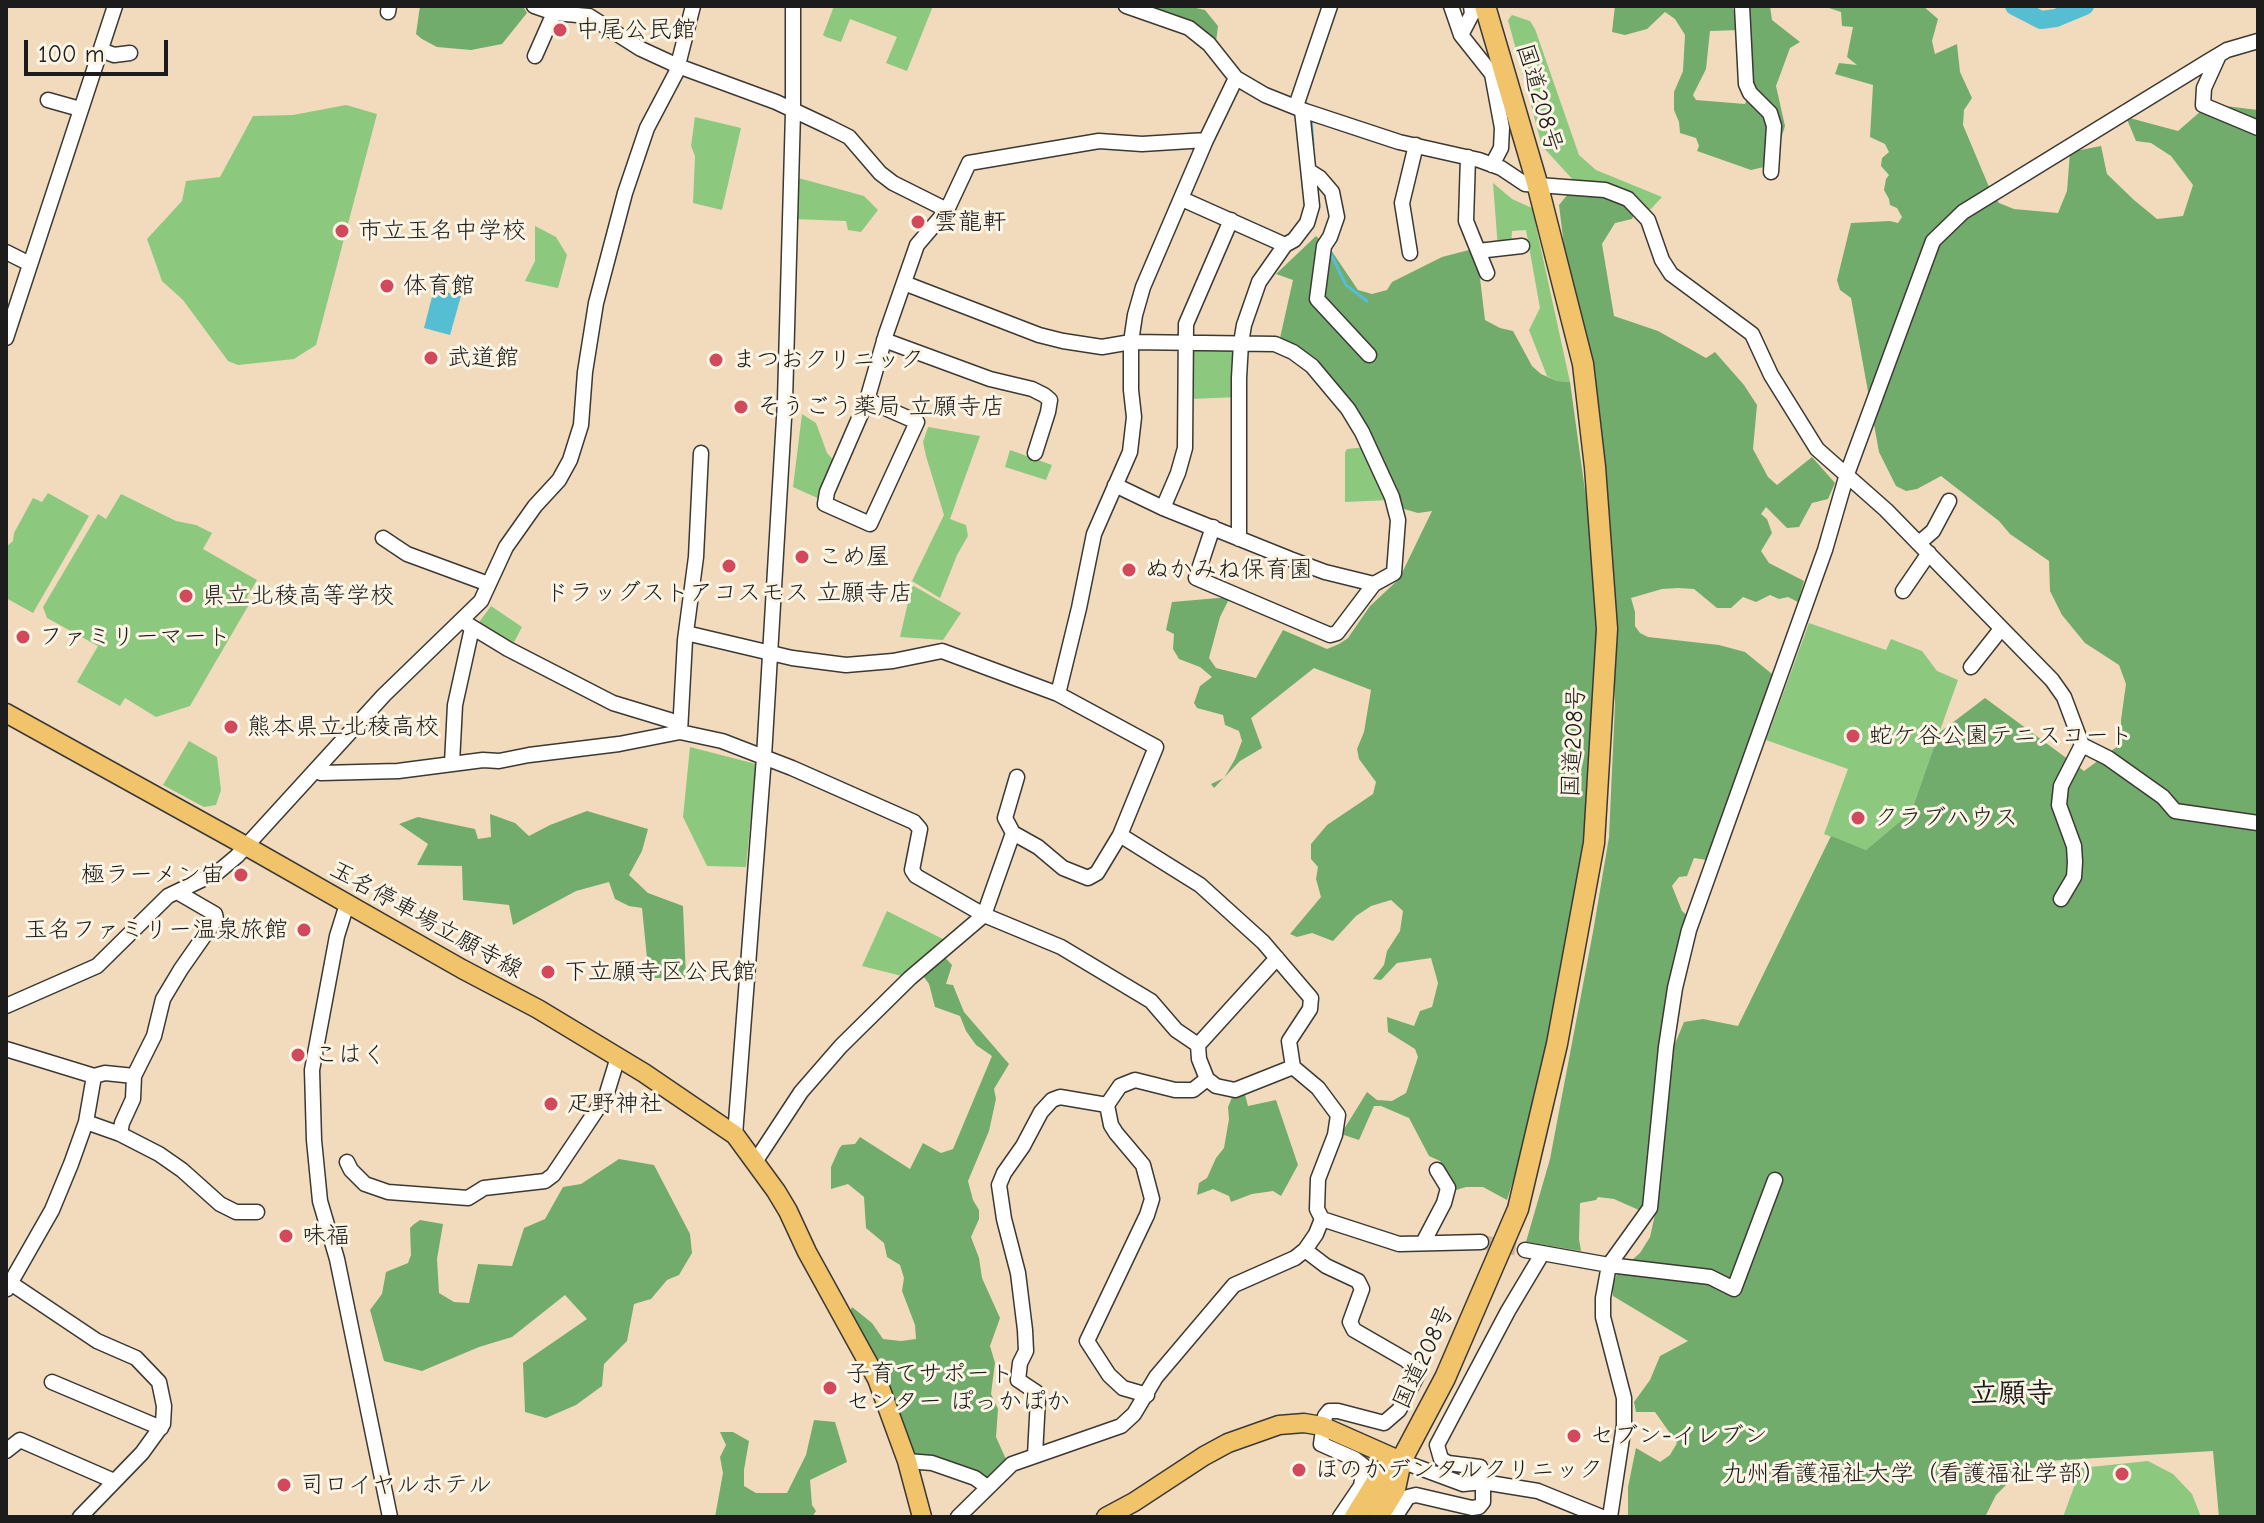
<!DOCTYPE html>
<meta charset="utf-8">
<style>
body{margin:0}
#map{position:relative;width:2264px;height:1523px;overflow:hidden;background:#f2dbbc;font-family:"Comic Neue",sans-serif}
canvas{display:block}
.frame{position:absolute;inset:0;border:8px solid #1c1c1c;pointer-events:none}
.scale{position:absolute;left:24px;top:40px;width:144px;height:36px;box-sizing:border-box;border:4px solid #1c1c1c;border-top:0;padding-left:10px;font-size:24px;line-height:28px;white-space:nowrap;color:#1c1c1c;-webkit-text-stroke:6px #fcf5e5;paint-order:stroke}
</style>
<div id="map">
<canvas width="2264" height="1523"></canvas>
<div class="frame"></div>
<div class="scale">100 m</div>
</div>
<script>
const c = document.querySelector('canvas').getContext('2d');
c.lineJoin = 'round';
function fill(path, color) { c.fillStyle = color; c.fill(path, 'evenodd'); }
const shape = rows => new Path2D(rows.map(r => 'M' + r).join(''));
function strokePath(path, color, width, dash) { c.strokeStyle = color; c.lineWidth = width; c.lineCap = dash ? 'butt' : 'round'; c.setLineDash(dash || []); c.stroke(path); }
function drawText(font, color, halo, rows, align = 'center') {
  c.font = font + ' "Comic Neue","Klee One",sans-serif'; c.lineWidth = 6; c.setLineDash([]); c.textBaseline = 'middle'; c.strokeStyle = halo; c.fillStyle = color; for (const [text, x, y, turn = 0] of rows) {
    c.save(); c.translate(x, y); c.rotate((+turn || 0) * Math.PI / 180); c.textAlign = isNaN(turn) ? turn : align; if (halo) c.strokeText(text, 0, 0); c.fillText(text, 0, 0); c.restore();
  }
}
fill(shape([
 [834,6,933,6,907,71,886,63,897,37,850,19,841,42,826,37,823,35],
 [1512,15,1530,21,1535,29,1579,155,1596,170,1662,197,1651,209,1647,210,1575,182,1542,146,1508,20],
 [346,105,377,114,316,345,294,359,238,365,228,361,183,300,162,281,147,239,182,201,186,181,220,177,253,116,293,115],
 [695,117,741,128,722,210,693,203,695,156,691,146],
 [795,177,864,196,878,210,861,232,848,230,846,221,794,219],
 [1493,183,1512,199,1532,208,1570,382,1557,381,1547,376,1529,330,1540,308,1526,230,1512,231,1511,247,1498,249],
 [535,226,556,237,567,255,558,288,525,281,535,261],
 [1236,344,1237,397,1191,399,1191,349],
 [802,414,816,423,827,453,836,463,822,500,793,487],
 [928,427,980,436,950,519,966,525,968,536,957,555,940,598,912,581,944,515,926,456,923,442],
 [1366,447,1391,500,1345,502,1345,453,1347,449],
 [1010,450,1052,465,1046,480,1005,467],
 [48,493,89,516,33,613,6,598,6,547,13,541,14,533,33,498,42,502],
 [121,494,176,521,196,525,212,533,203,549,257,580,247,597,251,601,190,706,156,717,125,698,120,706,77,682,98,646,47,618,43,607,98,514,106,519],
 [912,585,961,613,943,640,900,637],
 [491,606,522,627,511,648,477,625],
 [1809,623,1886,650,1891,639,1922,651,1937,671,1958,680,1911,812,1866,850,1824,834,1848,769,1766,740],
 [189,741,217,757,221,790,216,805,204,807,163,785],
 [690,747,756,764,746,867,707,866,683,817],
 [887,911,951,943,910,978,862,966],
 [2148,1461,2173,1474,2192,1494,2201,1517,2063,1517,2081,1468]
]), '#8cc87e');
fill(shape([
 [420,6,518,6,524,8,527,13,502,44,471,50,437,47,422,39,416,34],
 [1145,6,1187,6,1205,10,1218,26,1216,42],
 [1615,6,1732,6,1741,30,1710,31,1706,69,1693,95,1696,100,1745,104,1750,93,1742,6,1770,6,1772,20,1800,42,1790,48,1776,86,1785,126,1773,165,1751,170,1697,151,1699,146,1696,138,1680,133,1679,122,1674,110,1674,92,1683,71,1685,35,1675,19,1665,12,1647,29,1625,35,1612,32],
 [1823,6,1923,6,1938,19,1932,41,1935,54,1957,44,1960,72,1972,98,1964,110,1963,125,1992,194,1999,203,2014,209,2058,213,2067,191,2070,152,2101,146,2107,174,2134,200,2157,219,2183,216,2193,185,2171,156,2151,143,2136,141,2126,117,2178,131,2209,104,2258,110,2258,1517,2219,1517,2213,1451,2047,1461,2013,1478,1996,1495,1985,1517,1628,1517,1628,1487,1636,1448,1660,1462,1670,1455,1677,1443,1655,1412,1636,1412,1634,1402,1650,1380,1660,1356,1688,1341,1613,1296,1613,1283,1618,1272,1640,1253,1650,1237,1656,1210,1674,1046,1684,1022,1703,1019,1738,1026,1831,836,1866,850,1911,812,1939,733,1985,698,2084,771,2122,743,2121,720,2126,684,2119,665,2085,643,2062,615,2050,591,2049,561,2010,534,1999,521,1941,476,1917,489,1906,491,1896,486,1879,452,1851,298,1840,290,1837,280,1851,223,1890,221,1898,223,1902,217,1897,208,1890,205,1889,199,1884,190,1886,179,1889,175,1881,166,1882,158,1889,152,1885,144,1870,137,1873,85,1835,74,1839,63,1857,65,1847,57,1853,27,1842,26,1841,12],
 [1568,194,1618,198,1635,212,1632,219,1615,223,1602,244,1614,316,1658,331,1706,358,1715,352,1744,385,1757,405,1753,449,1768,477,1777,485,1812,457,1835,483,1828,499,1812,503,1799,527,1787,528,1766,507,1761,514,1767,519,1772,533,1761,551,1769,563,1804,581,1798,602,1788,597,1779,599,1770,595,1756,602,1743,597,1731,608,1717,608,1694,589,1678,588,1662,589,1631,598,1635,612,1635,626,1640,633,1648,637,1719,645,1745,652,1772,674,1712,857,1707,860,1694,858,1687,876,1679,877,1672,886,1682,911,1690,918,1644,1209,1641,1211,1614,1199,1598,1197,1596,1200,1580,1203,1579,1239,1581,1251,1526,1242,1550,1159,1593,932,1609,837,1615,704,1611,558,1565,254,1559,205],
 [1316,236,1331,250,1358,290,1372,294,1387,290,1392,282,1442,257,1469,250,1479,270,1485,320,1500,328,1513,331,1532,366,1541,374,1557,381,1570,382,1596,570,1598,639,1587,835,1556,1008,1526,1139,1507,1200,1483,1187,1466,1187,1456,1190,1440,1161,1429,1156,1409,1118,1381,1106,1374,1106,1359,1140,1341,1134,1367,1092,1377,1100,1392,1101,1406,1093,1418,1057,1415,1049,1388,1032,1387,1017,1414,1026,1420,1011,1432,1007,1438,983,1431,958,1397,963,1381,980,1373,979,1384,965,1387,951,1400,931,1403,911,1391,900,1371,906,1356,916,1333,941,1312,933,1297,937,1290,934,1321,897,1316,879,1318,867,1311,859,1311,844,1327,825,1373,794,1376,782,1359,759,1357,749,1364,732,1371,690,1314,668,1251,718,1262,748,1240,761,1214,788,1211,784,1224,778,1235,759,1242,741,1239,731,1225,725,1223,715,1197,708,1194,703,1200,686,1212,677,1200,667,1179,659,1173,649,1174,634,1166,630,1172,602,1230,597,1220,617,1209,658,1216,668,1256,678,1283,630,1327,649,1339,644,1348,638,1370,606,1399,579,1432,511,1418,513,1404,509,1341,391,1312,357,1280,338,1293,280,1276,274],
 [587,811,648,829,642,851,629,875,648,893,683,906,686,978,649,978,642,908,629,906,615,899,609,882,576,891,513,925,509,905,463,900,462,866,417,865,428,844,399,824,418,817,475,829,478,839,491,837,490,814,515,823,529,836,550,825],
 [941,953,952,965,946,984,953,985,964,1012,1009,1064,994,1089,996,1099,989,1131,968,1181,973,1200,979,1210,979,1219,971,1237,979,1258,982,1278,1000,1318,990,1346,995,1363,991,1394,998,1409,996,1437,1005,1457,1012,1464,987,1487,916,1460,892,1391,850,1312,852,1307,872,1323,883,1339,901,1341,916,1339,915,1325,902,1291,904,1278,900,1265,887,1257,884,1243,866,1228,864,1197,848,1184,831,1189,831,1167,839,1149,842,1145,855,1144,860,1137,910,1169,923,1143,941,1153,953,1149,992,1056,976,1045,966,1031,960,1016,935,1007,929,984,919,970],
 [1235,1090,1244,1091,1248,1106,1276,1100,1298,1165,1281,1196,1273,1191,1252,1194,1231,1202,1229,1196,1213,1189,1197,1195,1199,1183,1207,1178,1216,1158,1224,1148,1229,1119,1228,1107],
 [619,1159,654,1165,690,1234,692,1253,679,1275,667,1280,651,1299,634,1304,627,1341,604,1364,602,1386,576,1405,546,1418,525,1412,523,1363,587,1319,565,1295,512,1337,479,1347,422,1371,384,1361,370,1310,382,1294,386,1272,408,1263,411,1255,410,1228,413,1225,420,1220,443,1224,437,1259,439,1293,454,1302,469,1303,478,1264,512,1266,524,1228,545,1219,563,1187,581,1184],
 [814,1420,835,1422,847,1462,810,1480,812,1505,816,1511,812,1517,715,1517,723,1473,720,1457,726,1445,720,1432,733,1432,749,1441,744,1470,744,1486,756,1493,787,1493,806,1455]
]), '#71ac6d');
fill(shape([
 [434,289,461,296,450,335,424,328]
]), '#55bed2');
strokePath(shape([
 [1317,66,1323,47],
 [1311,117,1313,145],
 [1330,252,1346,285,1367,301]
]), '#55bed2', 3);
strokePath(shape([
 [2014,6,2041,20,2056,18,2085,6]
]), '#55bed2', 18);
strokePath(shape([
 [1481,1242,1525,1250]
]), '#c7b59c', 14, [14, 7]);
const minor = shape([
 [534,6,554,13,589,16,641,49,678,66,776,102,829,127,849,137,880,173,893,183,947,210],
 [1126,6,1189,28,1209,44,1236,78,1265,95,1305,111,1399,142,1479,160,1501,168,1525,184,1605,190,1628,199,1648,220,1662,260,1671,274,1752,334,1771,375,1817,449,1886,510,2052,680,2064,697,2082,745,2108,758,2163,797,2175,811,2258,823],
 [1451,6,1461,35,1492,74,1502,128,1501,148,1492,165],
 [1742,6,1746,84,1750,93,1770,113,1774,126,1771,172],
 [388,12,389,6],
 [1461,35,1472,14,1471,6],
 [101,50,114,55,130,53],
 [2219,55,2204,88,2203,105,2258,128],
 [535,56,554,13],
 [48,100,80,109],
 [1296,106,1330,6],
 [1468,157,1466,221,1487,273],
 [1309,171,1320,178,1332,192,1337,217,1330,237,1324,246,1317,299,1369,355],
 [1182,199,1285,245],
 [1478,251,1522,246],
 [6,252,30,264],
 [1410,253,1402,203,1416,145],
 [904,283,1039,335,1063,341,1102,347,1131,342,1275,344,1293,352,1312,366,1348,409,1362,432,1392,497,1398,520,1394,573,1374,584,1337,633,1330,635,1196,578,1213,527],
 [6,338,115,6],
 [884,340,990,379,1032,389,1044,395,1050,400,1048,412,1035,453],
 [867,400,917,422,870,524,825,504,827,492,867,400,886,334,917,245,947,210,969,163,1099,141,1142,144,1206,140],
 [1115,485,1163,508,1290,559,1325,572,1374,584],
 [1163,508,1178,473,1185,448,1186,324,1231,220],
 [383,538,407,554,483,582,488,586],
 [1239,539,1239,378,1241,343,1244,325,1259,282,1285,245,1294,240,1307,223,1312,206,1302,110],
 [1919,543,1933,531,1949,501],
 [1903,591,1929,553],
 [462,621,508,649,613,703,679,723],
 [686,633,792,658,846,665,893,661,942,651,1058,694,1156,747,1120,835,1200,885,1263,942,1311,998,1310,1009,1289,1041,1293,1067,1318,1088,1338,1115,1335,1135,1318,1179,1317,1209,1322,1219,1316,1234,1305,1250,1295,1258,1234,1285,1156,1377,1134,1414,1121,1426,1012,1464,958,1517],
 [1971,667,2001,629],
 [1058,694,1079,608,1094,534,1130,452,1134,417,1131,390,1131,342,1135,315,1143,287,1206,140,1236,78],
 [680,732,685,640,696,557,701,453],
 [452,763,455,705,472,628],
 [316,770,321,773,398,771,483,760,499,761,529,755,619,744,680,732,722,741,792,768,914,822,920,829,912,870,916,876,984,915,1061,947,1151,1001,1176,1030,1198,1045,1199,1059,1207,1079,1216,1086,1235,1090,1293,1067],
 [1013,833,1038,847,1063,868,1088,878,1097,873,1120,835],
 [2061,899,2074,877,2075,862,2074,846,2059,805,2061,786,2082,745],
 [347,904,337,936,312,1070,314,1140,320,1201,337,1259,390,1517],
 [6,1006,97,966,168,896,218,872,237,856,384,695,481,601,506,547,535,506,559,480,570,460,581,425,585,372,596,303,625,193,647,128,676,73,693,6],
 [1198,1045,1277,958],
 [6,1049,94,1076,105,1073,134,1076,154,1036,163,999,181,969,216,919,215,914,177,892],
 [86,1122,120,1134,159,1154,182,1170,220,1204,236,1212,257,1212],
 [120,1134,122,1123,133,1099,134,1076],
 [735,1135,764,757,785,401,793,112,793,6],
 [347,1162,351,1170,365,1184,388,1192,468,1198,484,1188,545,1181,553,1175,606,1096,618,1057],
 [755,1162,801,1092,841,1046,910,978,984,915,1013,833,1005,818,1017,777],
 [1322,1219,1399,1244,1481,1242],
 [1423,1243,1444,1203,1448,1188,1437,1170],
 [1305,1250,1326,1266,1358,1281,1362,1289,1350,1322,1354,1330,1406,1360,1419,1372,1399,1410,1384,1423,1338,1411,1329,1411,1325,1416,1321,1444,1355,1459,1364,1466,1361,1486,1340,1517],
 [1525,1250,1609,1265,1710,1277,1734,1289,1775,1180],
 [6,1280,97,1341,136,1358,159,1382,164,1406,163,1424,142,1453,80,1517],
 [7,1289,52,1210,71,1164,86,1122,94,1076],
 [52,1382,161,1428],
 [1147,1395,1123,1388,1109,1375,1087,1341,1147,1215,1152,1199,1143,1165,1116,1133,1111,1125,1107,1105,1120,1086,1135,1080,1175,1090,1193,1090,1207,1079],
 [6,1451,20,1440,114,1481],
 [1035,1455,1038,1399,1036,1392,1018,1380,1020,1363,1026,1351,1025,1330,1018,1273,1004,1219,999,1185,1004,1173,1023,1146,1041,1112,1052,1100,1060,1097,1107,1105],
 [907,1461,932,1463,975,1478,987,1487],
 [1401,1461,1463,1484,1483,1482,1538,1491,1602,1517],
 [1395,1517,1408,1497,1416,1495,1472,1508,1479,1507,1483,1502,1483,1473,1480,1467,1448,1463,1441,1459,1437,1445,1508,1311,1542,1254],
 [1610,1517,1624,1425,1624,1398,1603,1317,1603,1298,1609,1265,1650,1208,1666,1047,1675,988,1689,930,1825,550,1847,474,1933,241,1963,212,2207,62,2227,50,2258,41]
]);
const major = shape([
 [6,713,246,846,462,969,538,1009,644,1073,735,1135,776,1191,788,1211,807,1252,877,1379,907,1461,922,1517],
 [1106,1517,1134,1502,1204,1456,1228,1443,1279,1425,1304,1423,1322,1426,1401,1461]
]);
const highway = shape([
 [1355,1517,1379,1478,1401,1461],
 [1378,1517,1395,1489,1401,1461,1445,1378,1518,1209,1557,1044,1594,843,1607,629,1595,467,1583,364,1537,183,1485,6]
]);
strokePath(minor, '#3c3934', 17);
strokePath(major, '#3c3934', 21);
strokePath(highway, '#3c3934', 23);
strokePath(minor, '#fff', 14);
strokePath(major, '#f1c36a', 18);
strokePath(highway, '#f1c36a', 20);
for (const [x, y, r, color] of [
 [560,30,8,"#d1495b"],
 [918,222,8,"#d1495b"],
 [342,231,8,"#d1495b"],
 [387,286,8,"#d1495b"],
 [431,358,8,"#d1495b"],
 [716,360,8,"#d1495b"],
 [741,407,8,"#d1495b"],
 [802,557,8,"#d1495b"],
 [729,566,8,"#d1495b"],
 [1129,570,8,"#d1495b"],
 [186,596,8,"#d1495b"],
 [23,637,8,"#d1495b"],
 [231,727,8,"#d1495b"],
 [1853,736,8,"#d1495b"],
 [1858,818,8,"#d1495b"],
 [241,875,8,"#d1495b"],
 [304,930,8,"#d1495b"],
 [548,972,8,"#d1495b"],
 [298,1055,8,"#d1495b"],
 [551,1104,8,"#d1495b"],
 [286,1236,8,"#d1495b"],
 [830,1388,8,"#d1495b"],
 [1574,1436,8,"#d1495b"],
 [1299,1470,8,"#d1495b"],
 [2122,1474,8,"#d1495b"],
 [284,1485,8,"#d1495b"]
]) { const dot = new Path2D(); dot.arc(x, y, r, 0, 2 * Math.PI); c.fillStyle = color; c.fill(dot); strokePath(dot, '#fcf5e5', 3); }
drawText('24px', '#1c1c1c', '#fcf5e5', [
 ["中尾公民館",576,30],
 ["雲龍軒",934,222],
 ["市立玉名中学校",358,231],
 ["体育館",403,286],
 ["武道館",447,358],
 ["まつおクリニック",732,360],
 ["そうごう薬局 立願寺店",757,407],
 ["こめ屋",818,557],
 ["ぬかみね保育園",1145,570],
 ["ドラッグストアコスモス 立願寺店",729,593,"center"],
 ["県立北稜高等学校",202,596],
 ["ファミリーマート",39,637],
 ["熊本県立北稜高校",247,727],
 ["蛇ケ谷公園テニスコート",1869,736],
 ["クラブハウス",1874,818],
 ["極ラーメン宙",225,875,"right"],
 ["玉名ファミリー温泉旅館",288,930,"right"],
 ["下立願寺区公民館",564,972],
 ["こはく",314,1055],
 ["疋野神社",567,1104],
 ["味福",302,1236],
 ["子育てサポート",846,1374],
 ["センター ぽっかぽか",846,1402],
 ["セブン-イレブン",1590,1436],
 ["ほのかデンタルクリニック",1315,1470],
 ["九州看護福祉大学（看護福祉学部）",2106,1474,"right"],
 ["司ロイヤルホテル",300,1485]
], 'left');
drawText('24px', '#1c1c1c', '#fcf5e5', [
 ["国道208号",1539,98,74],
 ["国道208号",1574,742,-87],
 ["玉名停車場立願寺線",426,920,29],
 ["国道208号",1424,1357,-65]
]);
drawText('bold 28px', '#1c1c1c', '#fcf5e5', [
 ["立願寺",2012,1394]
]);
</script>
